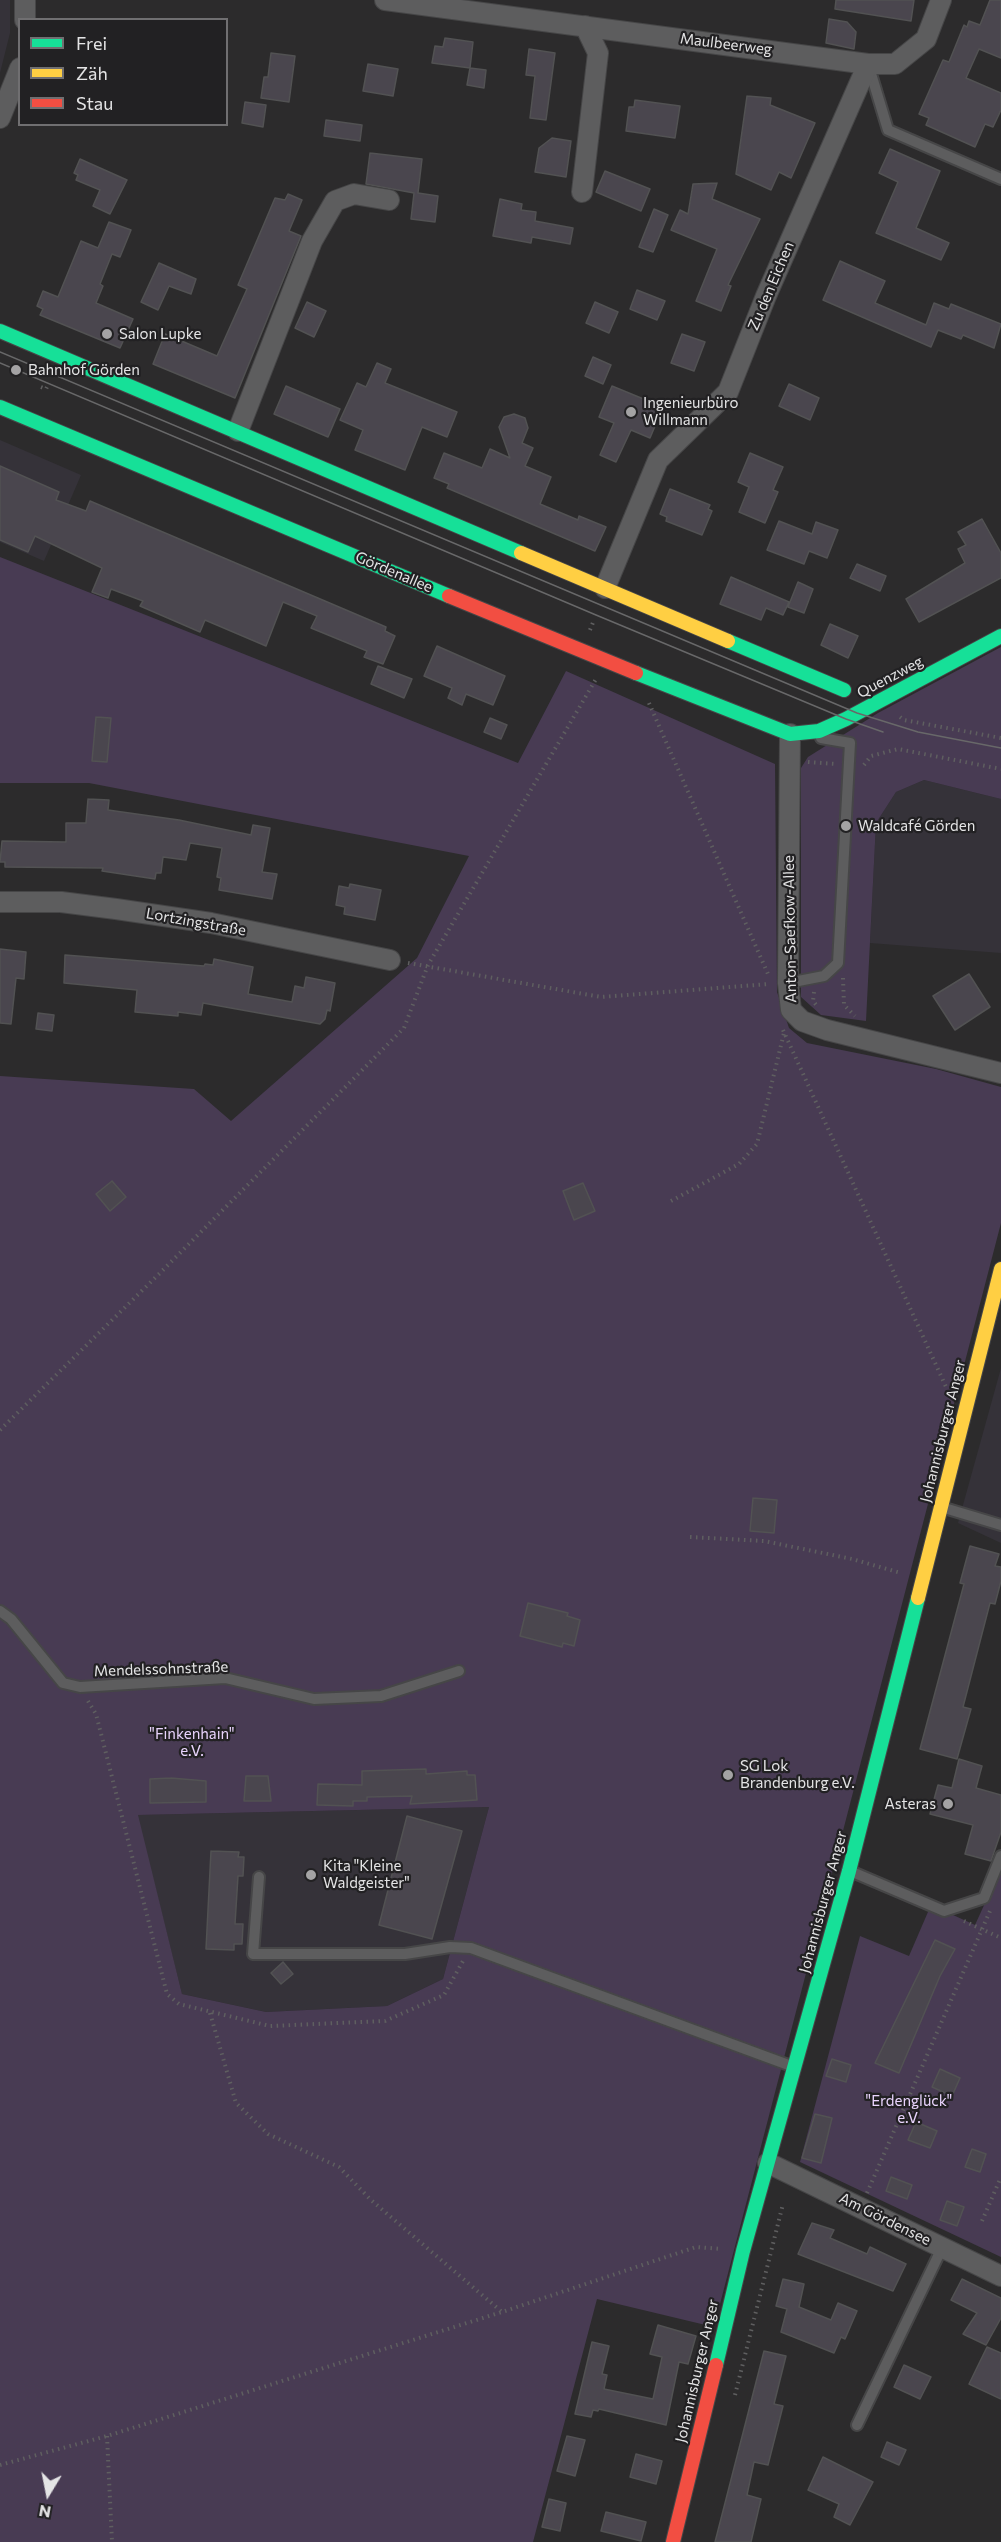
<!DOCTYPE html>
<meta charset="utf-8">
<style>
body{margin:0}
#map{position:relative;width:1001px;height:2542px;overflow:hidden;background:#2c2b2c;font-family:Commissioner,sans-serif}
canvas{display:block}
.legend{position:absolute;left:18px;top:18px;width:210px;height:108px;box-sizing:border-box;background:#222123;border:2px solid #706f71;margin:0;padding:8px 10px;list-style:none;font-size:18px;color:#e4e4e5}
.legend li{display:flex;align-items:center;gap:12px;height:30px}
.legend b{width:30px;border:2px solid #706f71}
.north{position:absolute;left:18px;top:2464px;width:60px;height:60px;-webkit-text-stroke:4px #222123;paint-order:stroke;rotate:190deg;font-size:16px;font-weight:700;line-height:24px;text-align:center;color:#e4e4e5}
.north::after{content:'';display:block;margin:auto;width:21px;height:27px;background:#e4e4e5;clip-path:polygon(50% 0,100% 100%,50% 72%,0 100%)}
</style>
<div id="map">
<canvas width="1001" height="2542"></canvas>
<ul class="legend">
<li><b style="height:8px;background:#16e098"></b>Frei</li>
<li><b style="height:8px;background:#ffcf43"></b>Zäh</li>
<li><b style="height:8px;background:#f24e42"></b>Stau</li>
</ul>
<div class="north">N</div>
</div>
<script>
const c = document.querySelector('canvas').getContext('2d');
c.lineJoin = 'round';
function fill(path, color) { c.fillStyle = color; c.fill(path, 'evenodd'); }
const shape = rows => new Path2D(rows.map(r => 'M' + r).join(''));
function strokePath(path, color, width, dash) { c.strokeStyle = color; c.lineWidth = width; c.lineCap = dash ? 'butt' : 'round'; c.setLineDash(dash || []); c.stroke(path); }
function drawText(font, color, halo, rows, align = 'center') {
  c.font = font + ' Commissioner,sans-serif'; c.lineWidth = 4.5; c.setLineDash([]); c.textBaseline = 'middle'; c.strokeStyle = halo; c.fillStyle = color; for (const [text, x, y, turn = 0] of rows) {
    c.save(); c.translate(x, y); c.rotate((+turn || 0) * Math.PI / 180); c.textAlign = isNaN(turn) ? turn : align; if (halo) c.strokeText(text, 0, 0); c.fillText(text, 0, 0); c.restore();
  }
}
fill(shape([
 [0,0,10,0,10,33,0,73],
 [0,440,81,475,44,561,0,542],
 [924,780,1001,799,1001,953,870,943,876,823,896,792],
 [1001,1368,1001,1543,958,1523],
 [489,1807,443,1979,387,2006,266,2012,182,1994,137,1815]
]), '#353239');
fill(shape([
 [0,557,518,763,566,671,775,764,777,992,789,1028,807,1043,936,1069,1001,1087,1001,1223,714,2327,597,2299,533,2542,0,2542,0,1076,194,1089,231,1121,417,958,469,856,89,783,0,783],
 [489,1807,443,1979,387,2006,266,2012,182,1994,138,1815],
 [1001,647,1001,799,924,780,896,792,876,823,866,1021,821,1015,801,997,801,768,808,757,878,713],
 [1001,1868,1001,2257,800,2162,860,1936,909,1956,931,1905,975,1925]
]), '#483b53');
const building = shape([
 [836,0,914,0,911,21,835,9,836,0],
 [990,0,1001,0,1001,58,979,49,966,78,1001,93,1001,110,993,127,985,124,975,147,926,125,929,118,919,114,943,60,949,62,964,25,967,27,969,21,980,25,990,0],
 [829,19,847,22,856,32,854,49,826,43,829,19],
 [445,38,473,42,470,68,432,63,435,46,443,47,445,38],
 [529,49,555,53,546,120,530,118,535,76,526,75,529,49],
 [271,53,295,56,289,102,261,98,264,77,268,77,271,53],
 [368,64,398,69,393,96,363,91,368,64],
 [470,68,486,70,484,88,467,85,470,68],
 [747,96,771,98,770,105,815,123,791,178,779,172,771,190,736,174,747,96],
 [635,100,680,106,675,138,626,131,629,107,634,107,635,100],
 [245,102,266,105,263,127,242,123,245,102],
 [326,120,362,125,360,141,324,136,326,120],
 [552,138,571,141,566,177,535,172,539,148,552,138],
 [890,149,940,171,916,228,949,243,941,260,876,233,898,182,879,173,890,149],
 [370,153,422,159,418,193,438,196,435,222,411,219,414,193,366,184,370,153],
 [80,159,127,180,110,214,93,206,100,190,76,180,78,175,74,173,80,159],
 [605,171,650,189,641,211,596,192,605,171],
 [717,183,712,199,760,219,728,285,731,286,721,311,696,301,717,249,671,230,680,210,688,214,693,184,717,183],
 [288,194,302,200,289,231,301,236,235,398,153,364,165,334,217,356,247,289,238,285,275,198,285,200,288,194],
 [500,199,522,204,521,210,536,212,535,221,573,228,570,244,532,237,531,243,493,236,500,199],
 [654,209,668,215,653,252,639,247,654,209],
 [109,222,131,230,120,257,112,254,100,284,103,286,96,303,133,319,120,348,40,315,43,309,37,306,43,291,58,297,81,241,98,248,109,222],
 [840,261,885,281,875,303,926,325,934,303,949,309,951,304,1001,324,994,348,963,335,961,339,938,330,931,347,823,300,840,261],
 [159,263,196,279,191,294,169,286,158,310,141,302,159,263],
 [637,290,665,301,657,320,630,309,637,290],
 [307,302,326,311,314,337,295,328,307,302],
 [595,302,618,312,609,333,586,323,595,302],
 [682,334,705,342,694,371,671,363,682,334],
 [593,357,611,365,603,384,585,376,593,357],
 [377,363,391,369,385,383,457,412,447,437,422,427,405,470,355,450,363,430,340,420,357,383,366,387,377,363],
 [789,384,819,398,810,420,779,406,789,384],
 [286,386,340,409,328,437,274,414,286,386],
 [612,386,663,407,650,438,631,430,616,462,600,455,614,423,599,417,612,386],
 [514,414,525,418,528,428,522,443,533,448,525,466,551,477,540,504,578,520,579,516,606,527,595,551,447,488,449,484,434,478,444,453,482,468,490,449,510,458,499,427,504,417,514,414],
 [750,453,783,467,773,490,778,492,765,523,739,512,749,487,738,482,750,453],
 [0,466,59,492,56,500,86,511,90,501,386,627,385,631,395,636,383,664,364,657,367,651,311,628,317,616,283,602,266,646,205,620,200,632,140,606,143,601,111,589,108,598,92,592,102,568,35,536,28,552,0,540,0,466],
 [670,489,710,505,708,509,712,511,702,535,666,521,667,517,660,514,670,489],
 [982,519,1001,553,1001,578,919,622,906,599,965,563,958,549,966,545,958,532,982,519],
 [779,521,812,534,816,522,838,530,827,558,809,551,804,564,767,550,779,521],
 [857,564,886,576,880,591,850,578,857,564],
 [731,577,789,602,783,615,766,608,761,620,720,604,731,577],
 [798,582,813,589,804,613,788,607,798,582],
 [830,624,858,636,848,658,821,645,830,624],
 [437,646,505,676,493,705,466,694,462,705,448,698,452,688,424,676,437,646],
 [378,666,412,679,404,698,371,684,378,666],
 [96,717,111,718,107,762,92,761,96,717],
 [490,718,507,725,501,739,484,732,490,718],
 [88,799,109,800,108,810,179,820,251,835,253,825,270,828,262,872,277,874,272,899,219,890,221,878,217,877,222,848,190,843,186,860,163,857,161,873,156,873,155,879,102,871,103,868,5,867,5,862,0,862,2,841,66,842,66,823,86,823,88,799],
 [350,884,381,890,375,920,344,914,345,907,336,905,339,886,349,888,350,884],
 [0,949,26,952,24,979,16,978,11,1024,0,1023,0,949],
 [65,955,204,966,205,964,213,965,214,959,253,967,248,994,292,1002,295,986,304,988,306,977,335,983,330,1011,327,1010,325,1019,320,1024,203,1003,201,1015,178,1012,178,1016,135,1012,137,990,64,983,65,955],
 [969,974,990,1007,955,1030,933,996,969,974],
 [38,1013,54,1015,52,1031,36,1029,38,1013],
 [112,1181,126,1197,110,1211,96,1194,112,1181],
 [583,1183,595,1211,574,1220,563,1191,583,1183],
 [753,1498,777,1500,774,1533,750,1531,753,1498],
 [970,1546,999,1554,995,1566,1001,1567,1001,1581,995,1604,990,1603,963,1707,971,1709,957,1759,920,1749,964,1584,960,1583,970,1546],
 [528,1603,568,1613,567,1616,580,1620,574,1646,563,1643,562,1647,520,1636,528,1603],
 [959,1759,982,1766,976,1788,1001,1795,1001,1832,991,1861,965,1854,973,1825,930,1814,938,1785,952,1788,959,1759],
 [426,1769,426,1774,467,1771,467,1775,475,1775,477,1800,410,1804,412,1796,367,1797,367,1801,353,1801,353,1806,317,1805,318,1784,362,1785,362,1771,426,1769],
 [246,1776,268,1776,271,1801,244,1801,246,1776],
 [171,1778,206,1781,206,1802,150,1803,150,1779,171,1778],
 [407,1816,462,1831,432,1939,379,1925,407,1816],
 [211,1851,239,1852,238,1857,244,1857,243,1876,238,1876,235,1924,243,1924,242,1944,234,1944,234,1950,206,1949,211,1851],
 [935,1940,955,1949,940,1976,899,2073,875,2063,935,1940],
 [283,1962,293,1974,281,1984,271,1973,283,1962],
 [832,2059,851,2065,846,2082,826,2076,832,2059],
 [940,2069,960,2078,952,2096,932,2087,940,2069],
 [815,2114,832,2118,821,2163,802,2158,815,2114],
 [916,2122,937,2131,930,2148,908,2140,916,2122],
 [972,2149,986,2154,980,2172,965,2167,972,2149],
 [891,2177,912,2185,907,2199,886,2191,891,2177],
 [947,2201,964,2207,957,2226,940,2220,947,2201],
 [812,2223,834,2230,830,2238,867,2254,870,2247,906,2264,893,2291,798,2254,812,2223],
 [783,2279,804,2284,799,2307,831,2320,838,2303,857,2311,845,2339,841,2337,834,2353,781,2332,787,2309,776,2306,783,2279],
 [962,2279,1001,2298,1001,2318,986,2345,963,2334,977,2313,951,2300,962,2279],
 [658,2325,696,2336,688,2364,679,2362,666,2425,599,2409,598,2411,593,2410,591,2417,575,2414,592,2342,609,2346,602,2374,607,2375,604,2389,653,2399,662,2357,650,2354,658,2325],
 [987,2347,1001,2353,1001,2399,969,2384,987,2347],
 [764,2351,786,2356,774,2404,783,2406,768,2465,754,2462,747,2495,761,2499,751,2542,715,2542,764,2351],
 [904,2365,931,2377,920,2399,894,2387,904,2365],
 [567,2436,585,2440,575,2476,557,2471,567,2436],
 [887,2442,906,2450,899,2465,881,2457,887,2442],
 [636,2454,662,2461,656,2484,630,2477,636,2454],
 [823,2457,873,2482,850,2525,834,2517,839,2504,808,2490,823,2457],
 [549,2499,566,2503,560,2531,542,2527,549,2499],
 [606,2512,646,2522,641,2541,601,2531,606,2512]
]);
fill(building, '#4a464e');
strokePath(building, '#525253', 1.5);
const lane = shape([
 [869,67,888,130,1001,179],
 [788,983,824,976,838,963,850,743,821,738],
 [941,1507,1001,1525],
 [0,1611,11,1619,63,1683,80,1687,225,1678,314,1699,381,1696,459,1671],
 [850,1871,944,1911,984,1898,1001,1856],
 [259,1877,253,1954,405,1954,450,1947,471,1948,794,2067],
 [857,2425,942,2248]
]);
const street = shape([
 [385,0,868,64],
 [25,20,25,0],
 [0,118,20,68],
 [582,192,598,53,585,26],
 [238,431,312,241,335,201,354,194,389,200],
 [605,588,658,460,728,392,766,296,868,64,895,64,926,39,941,0],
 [790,734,788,983,791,1010,802,1021,827,1030,1001,1073],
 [0,902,61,902,116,909,211,923,390,960],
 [768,2163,1001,2276]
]);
const fast = shape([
 [0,331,521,553],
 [0,407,449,596],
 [728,641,844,690],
 [636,673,790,734,819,731,846,719,1001,636],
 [716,2365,743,2251,849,1871,918,1598]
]);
const slow = shape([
 [521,553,728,641],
 [918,1598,1001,1269]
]);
const jam = shape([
 [449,596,636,673],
 [673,2542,716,2365]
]);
strokePath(lane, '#464647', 14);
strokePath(street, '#464647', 22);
strokePath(fast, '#464647', 16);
strokePath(slow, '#464647', 16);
strokePath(jam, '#464647', 16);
strokePath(shape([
 [41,387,46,389,47,387],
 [590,630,594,620],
 [649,703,768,974],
 [900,717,904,720,1001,738],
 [808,762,836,764],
 [864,765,871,756,898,749,1001,769],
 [408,963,601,997,769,984],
 [843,978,844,1005,855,1016],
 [814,992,813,1001,818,1007],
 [783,1030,947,1389],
 [671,1201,739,1164,757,1144,784,1033],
 [0,1430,161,1272,404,1028,428,965,596,679],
 [690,1537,764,1541,852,1559,901,1573],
 [88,1701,96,1714,167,1994,179,2004,270,2026,385,2021,444,1995,463,1961],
 [964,1921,1001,1938],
 [210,2013,236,2103,268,2134,339,2167,371,2200,502,2312],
 [867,2193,990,1911],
 [982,2221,1001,2177],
 [735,2395,783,2204],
 [107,2436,112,2542],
 [0,2465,107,2436,502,2312,696,2247,722,2249]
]), '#5f5f60', 4, [1.5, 4.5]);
strokePath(lane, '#5d5d5e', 10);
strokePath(street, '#5d5d5e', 20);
strokePath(fast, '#16e098', 14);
strokePath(slow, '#ffcf43', 14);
strokePath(jam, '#f24e42', 14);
strokePath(shape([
 [0,352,857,713,918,732,1001,748],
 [0,363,596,615,846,719,883,732]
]), '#686869', 1.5);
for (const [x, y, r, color] of [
 [107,334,6,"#a4a3a4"],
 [16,370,6,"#a4a3a4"],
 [631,412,6,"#a4a3a4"],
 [846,826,6,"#a4a3a4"],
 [728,1775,6,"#a4a3a4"],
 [948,1804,6,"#a4a3a4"],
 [311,1875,6,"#a4a3a4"]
]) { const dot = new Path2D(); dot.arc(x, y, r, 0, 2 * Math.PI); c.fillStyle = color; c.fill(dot); strokePath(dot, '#222123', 2); }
drawText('15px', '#e4e4e5', '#222123', [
 ["Maulbeerweg",726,44,7],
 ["Zu den Eichen",771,286,-67],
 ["Gördenallee",394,572,23],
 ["Quenzweg",890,677,-28],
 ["Lortzingstraße",196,922,10],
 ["Anton-Saefkow-Allee",790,929,-91],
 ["Johannisburger Anger",943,1431,-76],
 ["Mendelssohnstraße",161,1669,-2],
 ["Johannisburger Anger",823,1902,-75],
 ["Am Gördensee",885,2219,26],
 ["Johannisburger Anger",697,2371,-77]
]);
drawText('15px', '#e4e4e5', '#222123', [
 ["Salon Lupke",119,334],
 ["Bahnhof Görden",28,370],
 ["Ingenieurbüro",643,403],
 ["Willmann",643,420],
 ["Waldcafé Görden",858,826],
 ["SG Lok",740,1766],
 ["Brandenburg e.V.",740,1783],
 ["Asteras",936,1804,"right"],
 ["Kita \"Kleine",323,1866],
 ["Waldgeister\"",323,1883]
], 'left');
drawText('15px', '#e9d4fd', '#222123', [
 ["\"Finkenhain\"",192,1734],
 ["e.V.",192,1751],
 ["\"Erdenglück\"",909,2101],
 ["e.V.",909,2118]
]);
</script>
